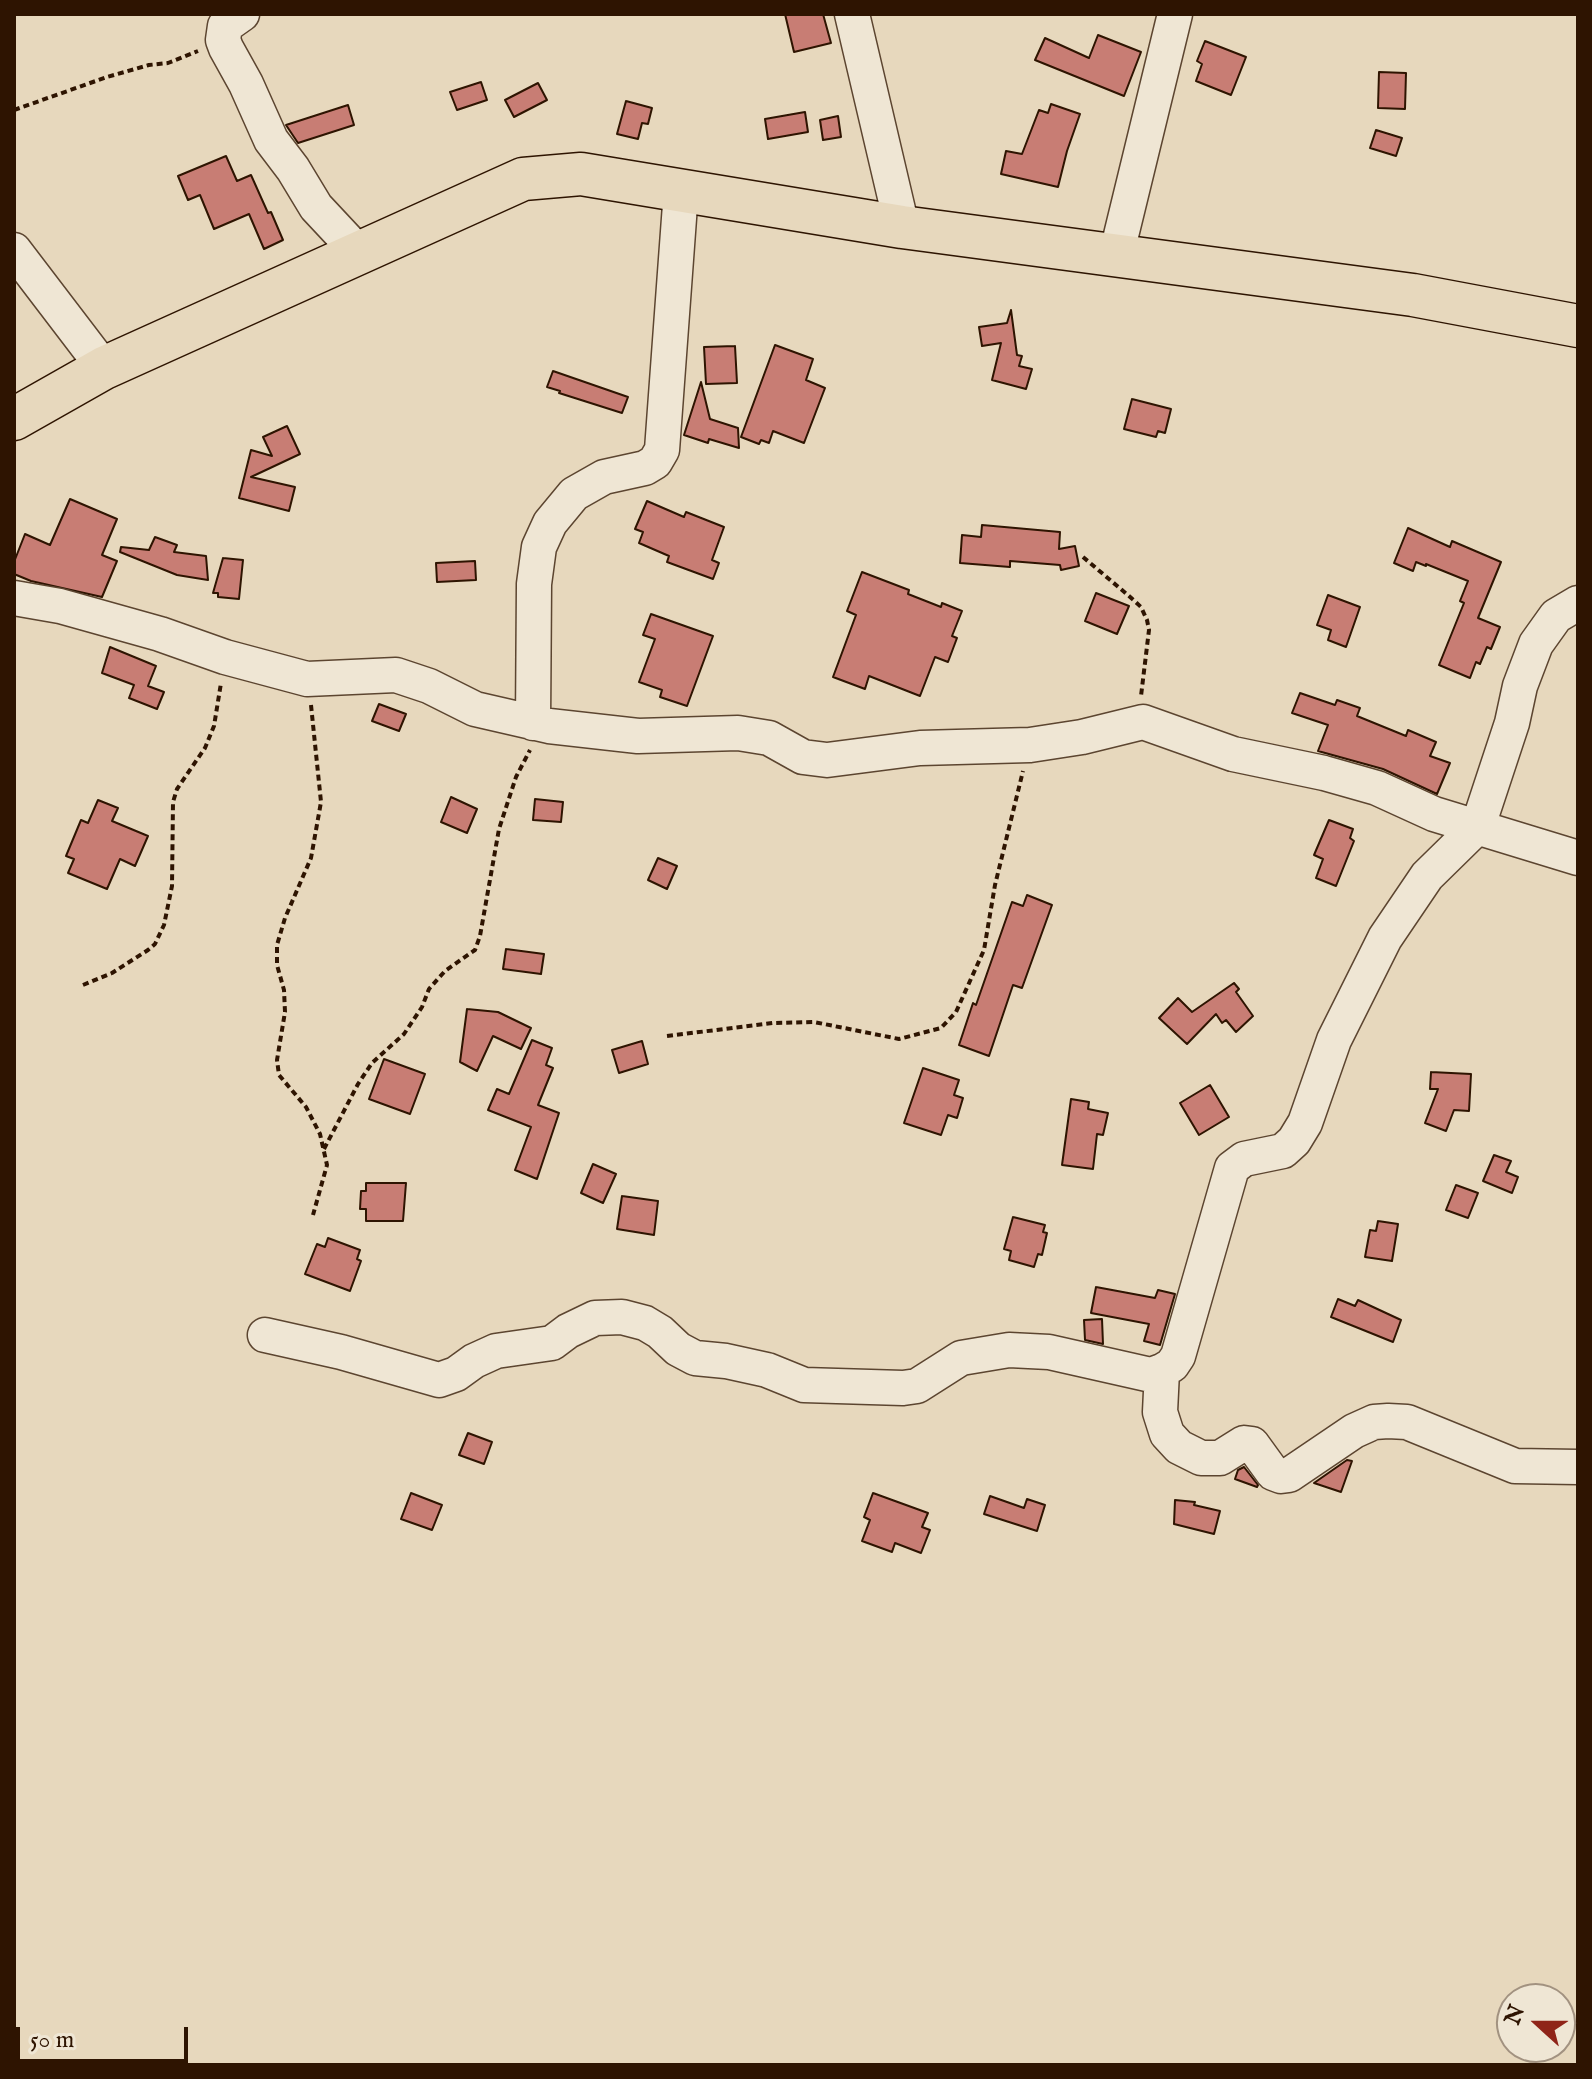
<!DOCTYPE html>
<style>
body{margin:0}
#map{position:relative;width:1592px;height:2079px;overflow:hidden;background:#e7d8bd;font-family:"IM FELL English",serif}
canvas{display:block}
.frame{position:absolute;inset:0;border:16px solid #2e1401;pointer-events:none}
.north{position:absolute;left:1496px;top:1983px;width:80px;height:80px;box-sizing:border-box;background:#efe6d4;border:2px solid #a29280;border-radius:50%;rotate:291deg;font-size:22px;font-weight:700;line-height:32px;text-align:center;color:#2e1401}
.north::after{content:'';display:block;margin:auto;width:28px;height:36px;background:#8f2418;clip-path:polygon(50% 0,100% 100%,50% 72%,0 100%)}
.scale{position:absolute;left:16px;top:2027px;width:172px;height:36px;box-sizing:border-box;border:4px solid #2e1401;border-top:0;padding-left:10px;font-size:24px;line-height:28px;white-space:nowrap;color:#2e1401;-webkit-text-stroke:6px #efe6d4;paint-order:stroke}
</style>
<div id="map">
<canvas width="1592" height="2079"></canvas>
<div class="frame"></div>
<div class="north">N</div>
<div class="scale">50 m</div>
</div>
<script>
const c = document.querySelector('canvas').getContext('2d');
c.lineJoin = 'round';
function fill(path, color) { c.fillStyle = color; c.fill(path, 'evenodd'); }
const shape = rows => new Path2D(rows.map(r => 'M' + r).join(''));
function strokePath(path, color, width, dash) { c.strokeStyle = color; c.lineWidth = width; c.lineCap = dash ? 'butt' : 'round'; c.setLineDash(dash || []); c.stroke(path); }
const building = shape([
 [785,14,823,14,831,43,794,52,785,14],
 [1098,35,1141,52,1124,96,1035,60,1045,38,1089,58,1098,35],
 [1205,41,1246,57,1231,95,1196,81,1202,64,1197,61,1205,41],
 [1379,72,1406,73,1405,109,1378,108,1379,72],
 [481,82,487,100,457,110,450,92,481,82],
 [538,83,547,100,514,117,505,100,538,83],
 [626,101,652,108,648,124,642,123,638,139,617,134,626,101],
 [1051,104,1080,114,1067,151,1058,187,1001,174,1006,151,1022,154,1039,110,1048,113,1051,104],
 [348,105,354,125,298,143,286,125,348,105],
 [805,112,808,132,768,139,765,119,805,112],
 [838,116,841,137,823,140,820,120,838,116],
 [1376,130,1402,138,1396,156,1370,148,1376,130],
 [226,156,237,181,251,175,268,213,271,212,283,240,264,249,249,214,214,229,200,195,188,200,178,176,226,156],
 [1011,310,1017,355,1022,356,1019,366,1032,369,1026,389,992,380,1001,343,982,346,979,327,1007,323,1011,310],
 [775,345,813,359,806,380,825,388,804,443,773,431,769,443,761,440,759,444,741,437,775,345],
 [735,346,737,383,706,384,704,347,735,346],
 [553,371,628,397,622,413,559,393,560,391,547,387,553,371],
 [701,382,710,419,738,428,739,448,709,439,708,443,684,435,701,382],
 [1132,399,1171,409,1165,433,1158,431,1156,437,1124,429,1132,399],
 [287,426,300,454,251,477,295,487,289,511,239,498,251,450,272,456,263,437,287,426],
 [70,499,117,519,102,555,117,561,102,597,31,581,14,574,14,562,25,534,50,545,70,499],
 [647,501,684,517,686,512,724,527,712,560,719,563,713,579,667,562,669,556,639,543,643,532,635,529,647,501],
 [982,525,1060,532,1059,549,1075,546,1079,566,1061,570,1060,565,1010,561,1010,567,960,563,962,535,981,537,982,525],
 [1408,528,1450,547,1452,541,1501,562,1478,618,1500,627,1491,649,1487,647,1480,664,1476,662,1470,678,1439,665,1464,603,1460,601,1468,581,1426,564,1426,566,1416,562,1413,571,1394,563,1408,528],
 [155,537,177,545,174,552,206,556,208,580,177,575,120,552,121,547,149,550,155,537],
 [223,558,243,560,239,599,218,597,218,593,213,593,223,558],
 [475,561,476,580,437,582,436,563,475,561],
 [862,572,909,590,908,594,941,607,942,603,962,611,952,636,957,638,948,662,935,657,920,696,869,676,865,689,833,677,856,615,847,611,862,572],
 [1096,593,1129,606,1117,634,1085,621,1096,593],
 [1328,595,1360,607,1346,647,1328,640,1331,630,1317,625,1328,595],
 [651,614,713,636,687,706,660,697,662,690,639,682,655,639,643,635,651,614],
 [110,647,156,666,148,686,164,692,157,709,129,698,134,685,102,673,110,647],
 [1300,693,1335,705,1337,700,1360,708,1357,716,1406,736,1408,730,1436,742,1430,756,1450,763,1437,794,1383,769,1318,751,1328,725,1292,713,1300,693],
 [379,704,406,714,399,731,372,721,379,704],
 [451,797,477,809,467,833,441,822,451,797],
 [535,799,563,802,561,822,533,820,535,799],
 [98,800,118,808,112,821,148,836,135,866,120,859,107,889,68,873,74,859,66,856,81,820,88,823,98,800],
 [1329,820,1353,829,1350,838,1354,841,1336,886,1316,878,1323,859,1314,855,1329,820],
 [658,858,677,866,667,889,648,880,658,858],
 [1027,895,1052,905,1022,988,1013,985,989,1056,959,1045,973,1003,976,1005,1012,902,1023,906,1027,895],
 [506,949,544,954,541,974,503,969,506,949],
 [1234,983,1239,989,1236,992,1253,1016,1236,1032,1226,1020,1222,1023,1216,1014,1187,1044,1159,1018,1178,998,1192,1012,1234,983],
 [467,1009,498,1012,531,1028,521,1049,493,1036,477,1071,460,1062,467,1009],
 [532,1040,552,1048,546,1065,553,1068,538,1105,559,1113,537,1179,515,1170,531,1127,488,1110,497,1089,509,1094,532,1040],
 [642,1041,648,1064,619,1073,612,1050,642,1041],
 [384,1059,425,1074,410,1114,369,1099,384,1059],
 [923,1068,959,1080,954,1095,963,1098,957,1118,948,1115,941,1135,904,1123,923,1068],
 [1431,1072,1471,1074,1469,1111,1454,1110,1446,1131,1425,1123,1438,1089,1430,1089,1431,1072],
 [1210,1085,1229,1117,1199,1135,1180,1103,1210,1085],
 [1071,1099,1089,1102,1088,1109,1108,1113,1103,1135,1097,1134,1093,1169,1062,1165,1071,1099],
 [1494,1155,1511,1161,1506,1172,1518,1177,1512,1193,1483,1181,1494,1155],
 [593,1164,616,1174,603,1203,581,1193,593,1164],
 [366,1183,406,1183,403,1221,366,1221,366,1209,360,1209,361,1191,366,1191,366,1183],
 [1456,1185,1478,1193,1468,1218,1446,1210,1456,1185],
 [622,1196,658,1201,654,1235,617,1229,622,1196],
 [1013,1217,1045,1225,1043,1232,1047,1233,1042,1255,1038,1254,1034,1267,1009,1260,1011,1251,1004,1249,1013,1217],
 [1378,1221,1398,1224,1392,1261,1365,1257,1370,1230,1376,1231,1378,1221],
 [328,1238,360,1250,357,1259,361,1261,350,1291,305,1274,317,1244,325,1247,328,1238],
 [1096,1287,1155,1298,1158,1290,1175,1294,1160,1345,1144,1341,1149,1324,1091,1313,1096,1287],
 [1338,1299,1355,1306,1358,1300,1401,1320,1393,1342,1331,1317,1338,1299],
 [1102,1319,1103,1344,1085,1340,1084,1320,1102,1319],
 [468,1433,492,1442,484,1464,459,1455,468,1433],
 [1347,1460,1352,1461,1341,1492,1314,1483,1347,1460],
 [1244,1467,1258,1485,1257,1487,1235,1479,1238,1470,1244,1467],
 [411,1493,442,1505,432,1530,401,1519,411,1493],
 [873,1493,928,1513,922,1527,930,1530,921,1553,895,1543,892,1552,862,1541,870,1520,864,1517,873,1493],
 [990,1496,1024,1508,1027,1499,1045,1505,1037,1531,984,1514,990,1496],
 [1175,1500,1195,1502,1194,1505,1220,1511,1214,1534,1174,1524,1175,1500]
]);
fill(building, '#c87d74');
strokePath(building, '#2e1401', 2);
const minor = shape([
 [242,14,225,26,223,40,226,48,246,84,271,140,293,169,316,207,359,253],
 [852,14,902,227],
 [14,250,104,368],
 [1116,256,1175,14],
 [14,598,60,606,160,634,225,657,307,679,396,675,429,686,475,709,549,726,638,736,738,733,769,738,803,757,827,760,920,748,1030,745,1082,737,1143,722,1233,754,1324,773,1377,788,1434,814,1578,858],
 [533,723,534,584,539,547,550,523,574,494,604,477,645,468,655,462,662,450,681,191],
 [265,1335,341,1352,439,1380,456,1374,474,1361,496,1351,552,1343,568,1331,595,1318,622,1317,645,1323,660,1332,678,1349,695,1358,726,1361,767,1370,804,1385,903,1388,917,1386,961,1358,1009,1350,1049,1352,1151,1375,1162,1371,1172,1365,1178,1356,1232,1168,1244,1159,1283,1151,1294,1141,1305,1123,1334,1040,1385,938,1427,876,1478,826,1512,723,1520,686,1536,644,1556,616,1578,603],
 [1162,1371,1160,1412,1167,1434,1179,1447,1201,1458,1220,1458,1244,1443,1252,1444,1273,1473,1281,1476,1289,1475,1354,1431,1374,1422,1388,1421,1407,1422,1515,1466,1578,1467]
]);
const major = shape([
 [14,419,104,368,523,179,581,174,902,227,1413,295,1578,326]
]);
strokePath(minor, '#5c4530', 37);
strokePath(major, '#2e1401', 45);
strokePath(shape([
 [14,110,107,77,149,65,168,63,198,51],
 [1083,557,1129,596,1141,607,1147,620,1149,630,1141,696],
 [311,705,321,802,311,858,285,918,277,945,277,965,284,990,285,1012,277,1060,279,1075,306,1107,320,1134,327,1165,313,1215],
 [83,985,112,973,148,950,155,944,164,925,172,886,173,802,177,789,205,748,214,726,221,683],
 [667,1036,773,1023,814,1022,899,1039,941,1028,956,1012,984,950,995,885,1023,771],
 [324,1149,358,1084,372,1063,404,1034,422,1007,429,989,445,971,475,950,480,936,499,829,516,777,530,750]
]), '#2e1401', 4, [6, 4]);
strokePath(minor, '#efe6d4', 34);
strokePath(major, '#e7d8bd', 42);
</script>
